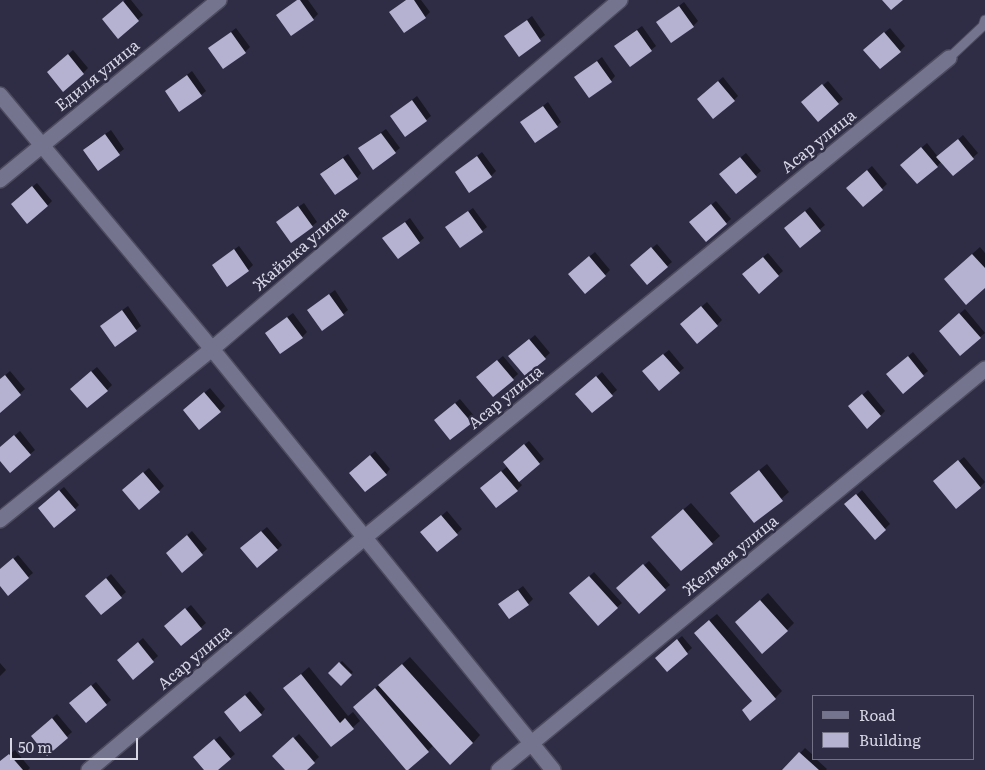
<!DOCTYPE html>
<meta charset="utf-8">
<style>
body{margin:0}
#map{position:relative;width:985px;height:770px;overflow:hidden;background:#2f2d45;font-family:Literata,serif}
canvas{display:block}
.legend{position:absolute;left:812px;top:695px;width:162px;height:65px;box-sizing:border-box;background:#2f2d45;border:1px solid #727185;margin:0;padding:6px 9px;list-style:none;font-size:15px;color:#d6d6e5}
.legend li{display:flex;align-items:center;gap:10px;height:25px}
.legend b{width:25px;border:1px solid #727185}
.scale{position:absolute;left:10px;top:738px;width:128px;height:22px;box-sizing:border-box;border:2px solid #d6d6e5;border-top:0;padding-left:6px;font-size:15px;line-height:18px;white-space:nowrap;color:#d6d6e5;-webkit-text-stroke:4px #2f2d45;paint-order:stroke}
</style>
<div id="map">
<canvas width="985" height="770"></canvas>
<ul class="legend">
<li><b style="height:6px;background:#75748f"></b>Road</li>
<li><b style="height:14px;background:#b4b2d0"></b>Building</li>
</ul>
<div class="scale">50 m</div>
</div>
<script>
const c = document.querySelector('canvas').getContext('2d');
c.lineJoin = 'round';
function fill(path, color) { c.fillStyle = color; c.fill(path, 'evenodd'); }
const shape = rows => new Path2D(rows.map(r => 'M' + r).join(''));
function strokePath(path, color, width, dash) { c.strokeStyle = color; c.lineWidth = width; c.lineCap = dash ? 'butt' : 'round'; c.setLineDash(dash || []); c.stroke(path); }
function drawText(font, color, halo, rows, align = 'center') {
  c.font = font + ' Literata,serif'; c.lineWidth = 5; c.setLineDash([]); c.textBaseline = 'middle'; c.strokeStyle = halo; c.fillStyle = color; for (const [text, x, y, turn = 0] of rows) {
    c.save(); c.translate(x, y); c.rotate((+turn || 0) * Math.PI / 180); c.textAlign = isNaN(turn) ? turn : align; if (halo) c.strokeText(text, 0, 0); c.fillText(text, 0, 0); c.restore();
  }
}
fill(shape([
 [125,0,131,0,143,15,118,37,108,14],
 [297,0,308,0,318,14,313,19,278,15],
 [406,0,421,0,430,12,425,17,404,32,395,8],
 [684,2,698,21,693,26,658,22],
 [532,16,545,35,519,55,506,36],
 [642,26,656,46,651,50,621,41],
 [236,28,250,47,245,52,210,48],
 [890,28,905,46,900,51,870,45],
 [73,50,88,68,83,73,53,67],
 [602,57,615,76,611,81,576,77],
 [192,71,206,91,201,95,171,87],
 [723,77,738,96,734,100,703,94],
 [828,81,843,99,838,103,808,98],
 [417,96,431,116,426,120,391,116],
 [548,102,561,122,557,126,522,122],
 [386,129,400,148,395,152,365,144],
 [111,130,124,149,98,169,84,150,89,145],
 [963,135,978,153,953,175,942,161,937,166,907,160,927,143,938,157],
 [482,152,496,171,491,176,456,172],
 [746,153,761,171,736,192,725,170],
 [348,154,361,173,357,178,322,174,326,169],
 [872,166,887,184,863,206,852,183],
 [37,183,52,201,47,206,17,199],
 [716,201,731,219,726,223,696,217],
 [304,203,317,222,312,226,282,218],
 [810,207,825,225,800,246,790,224],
 [473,208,487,227,482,231,452,223],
 [410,218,424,238,419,242,389,234],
 [657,244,672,262,667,266,637,260],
 [239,246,253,265,248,270,227,285,218,261],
 [980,247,985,253,985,287,952,272],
 [595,252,610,270,605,275,574,269],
 [768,253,783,271,759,292,748,269],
 [335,290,348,310,343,314,313,306],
 [707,302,722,320,717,325,687,319],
 [128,306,141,326,136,330,106,322],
 [965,309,985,333,980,337,945,326],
 [293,313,307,332,302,337,272,328],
 [535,335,550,353,525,375,515,352],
 [669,350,684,368,679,372,649,366],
 [913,352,928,371,923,375,893,369],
 [503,356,518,374,493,396,482,373],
 [97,367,112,385,107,390,76,384],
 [10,371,25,389,0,411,0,380],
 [602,372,617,390,592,412,582,389],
 [210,388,225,406,220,411,190,405],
 [868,390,885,411,880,416,854,402],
 [460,399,475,417,471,422,440,416],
 [20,431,35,450,30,454,0,459,0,448],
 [529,441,544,459,518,481,522,485,517,490,486,484,508,466,509,457],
 [375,451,390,469,386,474,355,468],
 [964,457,985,482,980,487,940,476],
 [767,464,789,492,755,522,739,486],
 [149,468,164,486,159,491,129,485],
 [64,487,79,505,75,509,44,503],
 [862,490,890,524,875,538,851,500],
 [691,503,720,536,681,570,660,529],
 [447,511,462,529,437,551,427,528],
 [267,527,282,545,277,550,246,544],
 [192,531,207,549,182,571,172,548],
 [18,555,33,573,28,577,0,584,0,570],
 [649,561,670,585,665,589,623,584],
 [594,572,622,603,617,607,576,589],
 [111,574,126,592,101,614,91,591],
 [523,586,533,599,528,604,504,600],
 [768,593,794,623,787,630,744,615],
 [191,605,206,623,181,644,171,621],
 [717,614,782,691,775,698,754,700,703,625],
 [682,636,692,648,667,670,662,653],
 [143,638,158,656,133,678,123,655],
 [410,657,480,735,473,743,434,745,407,769,362,700],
 [342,661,353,672,341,684,330,673],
 [0,663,6,670,0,676],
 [309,667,348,716,353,712,360,721,331,746,285,688],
 [96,682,111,700,106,704,76,698],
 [250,691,265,709,261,714,230,708],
 [57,714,72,732,47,754,37,731],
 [299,734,319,757,305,770,286,770,279,751],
 [220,736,235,754,216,770,206,770,199,752],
 [805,748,814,756,814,759,816,759,827,769,826,770,784,770],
 [15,750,30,768,28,770,0,770,0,762]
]), '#0007');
fill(shape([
 [297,0,300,0,314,20,291,36,276,15],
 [406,0,414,0,426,18,404,33,389,12],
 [882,0,903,0,891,10],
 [123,1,139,21,118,39,102,19],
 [679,6,694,27,671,43,656,22],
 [527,20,541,41,519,57,504,36],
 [637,30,652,51,630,67,614,46],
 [231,32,246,53,223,69,208,48],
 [884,32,901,52,880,69,863,50],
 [68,54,84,74,63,92,47,72],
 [597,61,612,82,589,98,574,77],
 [187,75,202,96,179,112,165,91],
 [718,81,735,101,713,119,697,99],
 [822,84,839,104,818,122,801,102],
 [412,100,427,121,405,137,390,116],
 [543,106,558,127,535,143,520,122],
 [381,133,396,153,373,170,358,148],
 [105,134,120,155,98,171,83,150],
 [958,139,974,159,953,176,936,157],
 [921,147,938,167,917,184,900,165],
 [477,156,492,177,469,193,455,172],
 [740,157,757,177,736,194,719,174],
 [343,158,358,179,335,195,320,174],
 [867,170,883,190,863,207,846,188],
 [32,186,48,206,27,224,11,204],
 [711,204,727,224,706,242,689,222],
 [298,206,313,227,291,243,276,222],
 [468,211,483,232,460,248,445,227],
 [805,211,821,231,800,248,784,228],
 [405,222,420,243,398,259,382,238],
 [651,247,668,267,647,285,630,265],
 [234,249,249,271,227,287,212,265],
 [972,254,985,268,985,288,966,305,944,279],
 [589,256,606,276,585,294,568,274],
 [763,257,779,276,759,294,742,274],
 [329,294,344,315,322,331,307,310],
 [701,306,718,326,697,344,680,324],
 [122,310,137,331,115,347,100,326],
 [959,313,981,338,960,356,939,331],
 [287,317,303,338,280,354,265,333],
 [529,339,546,359,525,376,508,356],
 [663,354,680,373,659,391,642,371],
 [908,356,924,376,903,394,886,374],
 [497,360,514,380,493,397,476,377],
 [91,371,108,391,87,408,70,389],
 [5,375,21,395,0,413,0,379],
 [596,376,613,396,592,413,575,394],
 [204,392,221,412,199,430,183,410],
 [862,394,881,416,867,429,848,406],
 [455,403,472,423,450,440,434,420],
 [14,435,31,455,10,473,0,461,0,447],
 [524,444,540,464,519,482,503,462],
 [370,455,387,475,365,492,349,473],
 [958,460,981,488,956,509,933,481],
 [759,470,783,501,754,523,730,493],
 [501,471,518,491,496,508,480,488],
 [143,472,160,492,139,510,122,490],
 [59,490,76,510,54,528,38,508],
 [856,494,886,530,875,540,844,504],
 [683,509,713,544,681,571,651,537],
 [441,515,458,535,437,552,420,532],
 [261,531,278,550,257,568,240,548],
 [187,535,203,555,182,573,166,553],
 [13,558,29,578,8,596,0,586,0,569],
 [643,564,666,590,639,614,616,588],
 [589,576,618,608,598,626,569,593],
 [106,578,122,598,101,615,85,596],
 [518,590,529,605,509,619,498,604],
 [760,600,788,631,762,654,735,622],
 [185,608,202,629,181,646,164,626],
 [709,620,776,699,750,721,742,710,752,701,694,633],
 [677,639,688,654,667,672,655,658],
 [138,642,154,662,133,680,117,660],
 [339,662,352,675,341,686,328,673],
 [402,664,473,743,450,765,378,685],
 [301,674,340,723,345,718,354,729,331,747,283,688],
 [91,685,107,705,86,723,69,703],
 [375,688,429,752,408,770,406,770,353,707],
 [245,695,262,715,240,732,224,712],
 [52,718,68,738,47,756,31,736],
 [293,737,315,763,307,770,285,770,272,756],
 [214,739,231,759,218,770,204,770,193,757],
 [799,752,819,770,782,770],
 [9,754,23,770,0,770,0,761]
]), '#b4b2d0');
const lane = shape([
 [949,58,983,26,985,20]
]);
const street = shape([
 [0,95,212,349,553,770],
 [0,180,219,0],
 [0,520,212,349,620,0],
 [89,770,364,538,949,58],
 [499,770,985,369]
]);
strokePath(lane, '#4d4b5f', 11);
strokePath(street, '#4d4b5f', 18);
strokePath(lane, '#75748f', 9);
strokePath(street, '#75748f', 15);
drawText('16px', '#d6d6e5', '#2f2d45', [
 ["Едиля улица",98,76,-39],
 ["Асар улица",819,142,-39],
 ["Жайыка улица",301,249,-41],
 ["Асар улица",506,398,-39],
 ["Желмая улица",731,556,-39],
 ["Асар улица",195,658,-40]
]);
</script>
